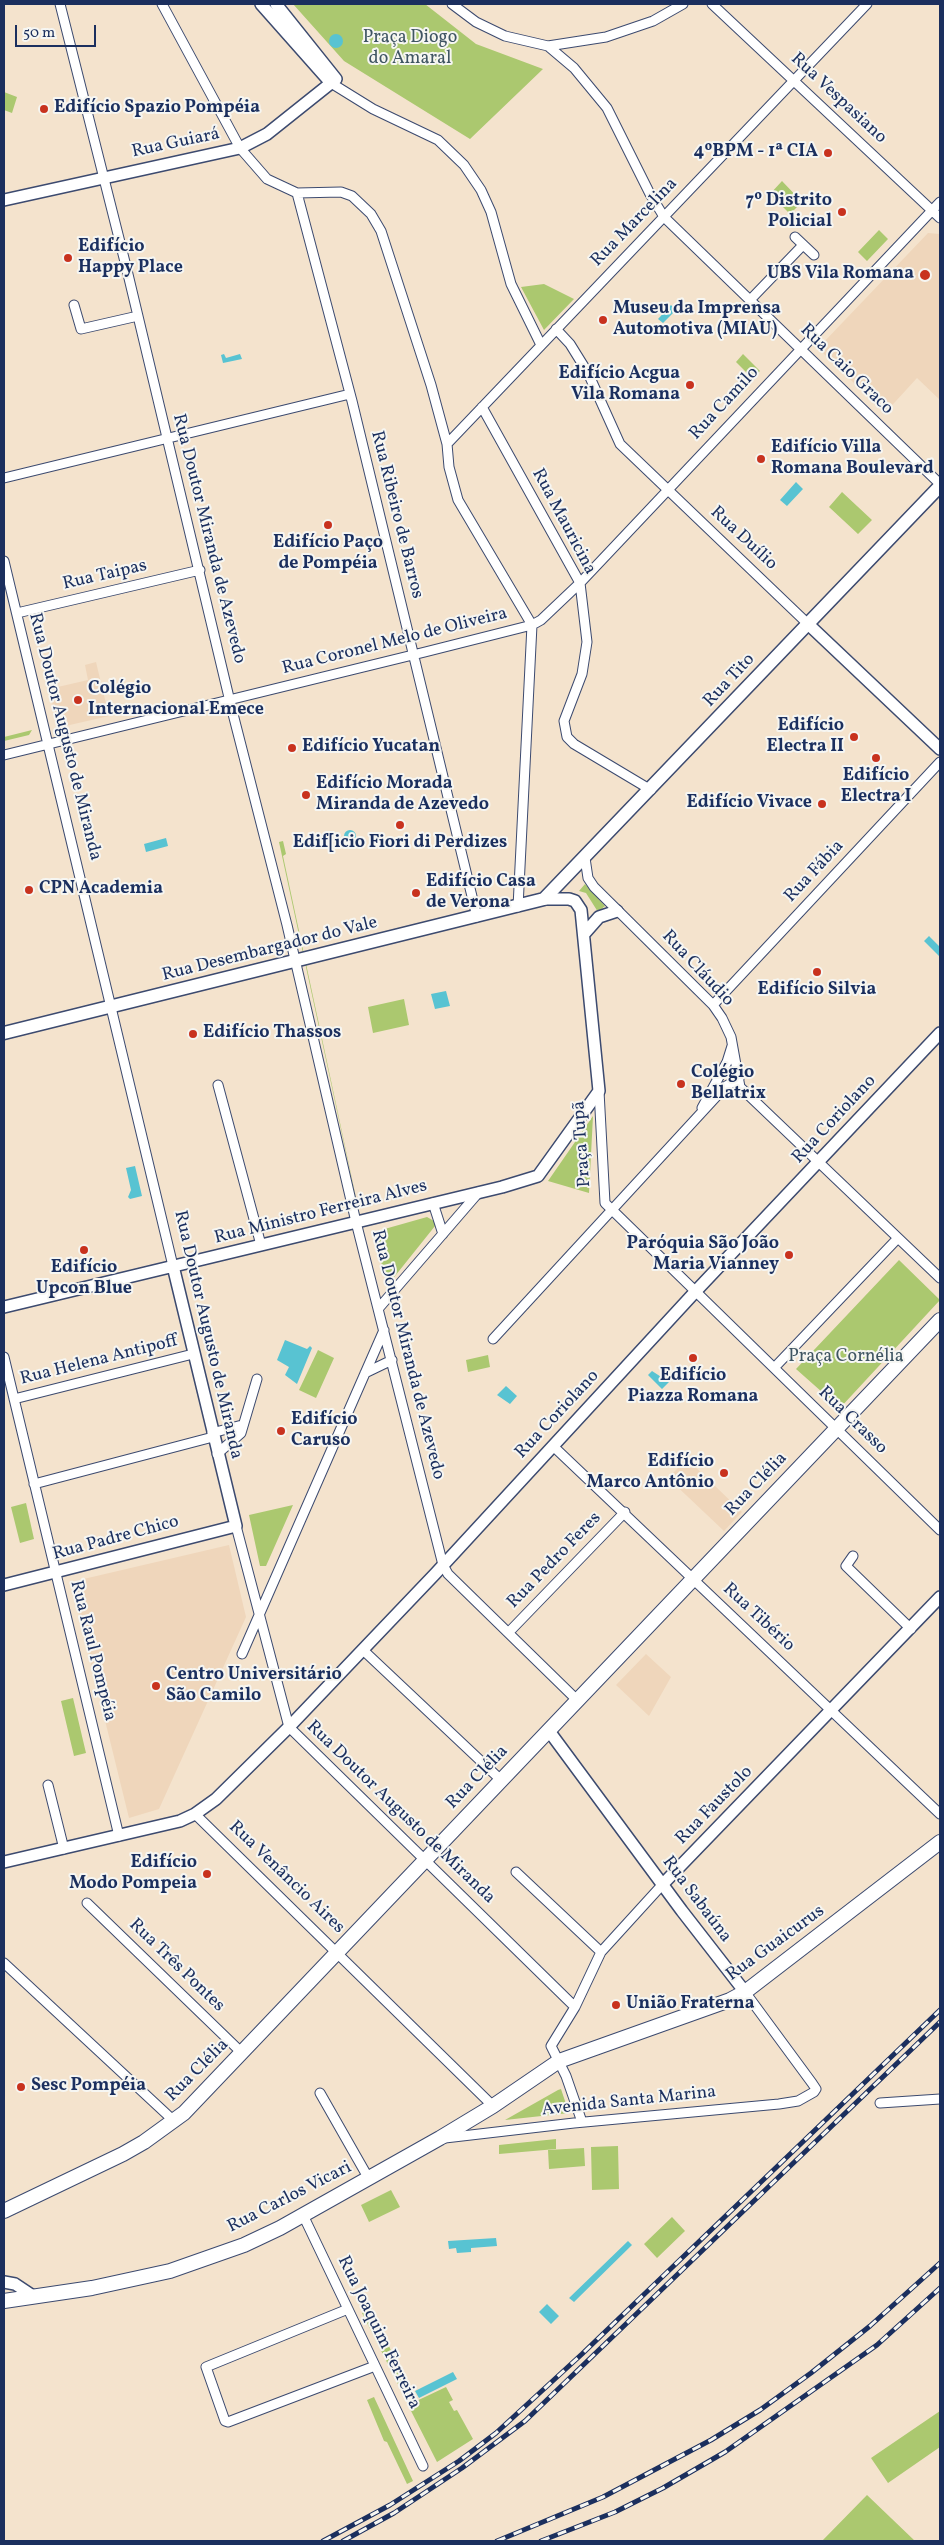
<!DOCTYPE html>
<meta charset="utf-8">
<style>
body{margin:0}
#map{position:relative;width:944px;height:2545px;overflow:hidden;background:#f4e3cd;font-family:Vollkorn,serif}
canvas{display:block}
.frame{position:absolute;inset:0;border:5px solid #1b2f5e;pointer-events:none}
.scale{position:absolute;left:15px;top:25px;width:81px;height:22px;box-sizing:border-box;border:2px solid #1b2f5e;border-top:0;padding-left:6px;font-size:15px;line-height:18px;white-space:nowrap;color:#1b2f5e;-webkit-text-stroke:4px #f6f6f2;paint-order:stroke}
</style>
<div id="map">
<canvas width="944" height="2545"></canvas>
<div class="frame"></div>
<div class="scale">50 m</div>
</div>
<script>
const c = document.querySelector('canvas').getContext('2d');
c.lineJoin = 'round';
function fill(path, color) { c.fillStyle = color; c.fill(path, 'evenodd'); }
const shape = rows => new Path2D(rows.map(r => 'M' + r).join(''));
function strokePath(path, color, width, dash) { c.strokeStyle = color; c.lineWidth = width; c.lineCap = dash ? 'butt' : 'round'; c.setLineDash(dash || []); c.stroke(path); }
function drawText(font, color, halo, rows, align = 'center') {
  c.font = font + ' Vollkorn,serif'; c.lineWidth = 4; c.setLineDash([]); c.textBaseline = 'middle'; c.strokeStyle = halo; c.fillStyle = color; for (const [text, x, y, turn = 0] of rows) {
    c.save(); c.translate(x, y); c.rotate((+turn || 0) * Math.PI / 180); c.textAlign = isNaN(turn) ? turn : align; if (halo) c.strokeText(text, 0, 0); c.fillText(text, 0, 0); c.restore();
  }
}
fill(shape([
 [928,233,940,234,940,400,917,378,885,413,822,352,822,344],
 [96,662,109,716,61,727,57,724,49,689,88,680,85,665],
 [687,1459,742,1512,724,1531,668,1478],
 [229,1545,246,1617,159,1809,129,1818,72,1586,75,1581],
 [646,1654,671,1677,649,1716,616,1685]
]), '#efd6bb');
fill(shape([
 [293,4,425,4,476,44,543,69,470,139,344,61],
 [4,92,17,97,12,113,4,110],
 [782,181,802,202,790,214,770,194],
 [879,230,888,239,867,261,858,252],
 [544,284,574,299,544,330,521,287],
 [743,354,760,371,752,378,736,362],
 [842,492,872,520,858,534,829,507],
 [32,730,29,735,4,741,4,737],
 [283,841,286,854,283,856,383,1324,279,842],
 [585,884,605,906,598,912,586,893,579,891],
 [404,999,409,1025,373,1033,368,1007],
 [593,1116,589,1193,548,1181],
 [427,1217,434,1221,435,1226,391,1281,386,1282,374,1232],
 [899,1260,940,1300,840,1408,796,1369],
 [318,1350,334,1358,316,1398,299,1390],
 [488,1355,490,1367,468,1372,466,1360],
 [26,1503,34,1539,20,1543,11,1507],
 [293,1505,266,1566,260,1566,249,1515],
 [73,1698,86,1753,74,1756,61,1701],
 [561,2089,569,2113,505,2120,558,2090],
 [556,2139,556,2149,499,2154,499,2145],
 [618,2146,619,2189,592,2190,591,2147],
 [584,2148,585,2166,549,2169,548,2150],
 [391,2190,400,2207,369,2222,361,2205],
 [672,2217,685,2231,657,2258,644,2244],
 [371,2308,411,2393,404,2396,362,2313],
 [446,2387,453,2400,449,2402,454,2411,457,2410,473,2439,437,2462,408,2405],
 [374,2397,413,2481,407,2484,387,2442,384,2441,367,2400],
 [940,2411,940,2447,888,2483,871,2458],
 [867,2495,915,2541,822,2541]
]), '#abc86f');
fill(shape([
 '329 41a7 7 0 1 1 14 0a7 7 0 1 1-14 0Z',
 [671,305,676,310,663,323,658,319],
 [224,354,226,358,240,354,242,359,223,363,221,355],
 [796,482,803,489,787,506,780,500],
 '344 836a6 6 0 1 1 12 0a6 6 0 1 1-12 0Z',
 [166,838,168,846,146,852,144,844],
 [929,936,940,947,940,957,924,941],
 [446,991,450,1006,435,1009,431,994],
 [135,1166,142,1196,130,1199,128,1197,131,1190,126,1168],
 [285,1340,307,1349,310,1346,312,1348,297,1384,285,1375,289,1367,277,1360],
 [652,1371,669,1382,662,1389,648,1375],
 [506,1386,517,1396,510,1404,497,1395],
 [496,2238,497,2246,471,2248,471,2252,457,2253,456,2248,449,2249,448,2241],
 [628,2241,632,2245,574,2302,569,2298],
 [547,2304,559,2316,551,2324,539,2312],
 [453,2372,457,2379,419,2398,415,2391]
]), '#58c3d2');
const minor = shape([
 [60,4,127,270,232,710,287,925,356,1222,443,1565,448,1574,578,1701],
 [162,4,240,148,267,179,297,193,341,192,352,196,371,214,381,231,431,385,447,444,449,467,458,500,532,625,518,907],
 [452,4,476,22,505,36,548,46,606,37,653,21,683,4],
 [712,4,940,218],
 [548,46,574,68,607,108,650,194,664,217,940,484],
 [331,83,373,109,438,140,464,165,481,190,491,212,511,284,541,345],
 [297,193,352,401,477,917],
 [795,237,814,255],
 [750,300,803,245],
 [74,305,81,329,138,316],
 [556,329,570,344,588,373,620,444,808,624],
 [482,407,580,583,587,642,582,674,564,721,567,737,574,744,651,790],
 [447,444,867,4],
 [4,478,350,394],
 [4,561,173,1266],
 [17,613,200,570],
 [4,755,425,652,532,625,541,620,580,583,940,202],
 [585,858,588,878,594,887,713,1005,722,1018,731,1037,740,1087,940,1278],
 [713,1005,940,762],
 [218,1085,261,1245],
 [599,1091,605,1203,940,1530],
 [702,1108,727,1062,732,1046],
 [433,1203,443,1234],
 [378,1309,479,1192],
 [493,1339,726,1086,739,1079],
 [4,1357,119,1836],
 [774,1368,898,1238],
 [365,1373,392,1360],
 [14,1399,193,1354],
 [212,1433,242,1425],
 [553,1446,940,1814],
 [217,1454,241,1433,257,1379],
 [34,1484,213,1437],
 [236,1526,289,1727,575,2007],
 [853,1556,846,1566,911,1629],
 [509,1632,625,1512],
 [363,1650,502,1781],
 [242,1654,384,1330],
 [48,1785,64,1849],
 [195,1814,493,2106],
 [516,1872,601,1952],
 [87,1903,242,2053],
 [4,1963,174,2121],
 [320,2093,369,2179],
 [880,2103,940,2099],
 [582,2122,566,2076,551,2046,575,2007,601,1952,662,1885],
 [445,2138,574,2123,779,2104,798,2101,814,2092,816,2089,812,2083,745,1992],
 [303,2215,423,2466],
 [348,2309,206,2367,225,2421,228,2422,375,2366]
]);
const tertiary = shape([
 [261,4,331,83],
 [4,200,240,148,267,134,336,79,276,4],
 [808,624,940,749],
 [584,934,599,917,617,911],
 [4,1307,502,1187,538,1176,599,1091,581,910,575,901,569,899,544,899],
 [4,1585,236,1526,173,1266],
 [549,1731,682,1911,745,1992],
 [4,1862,180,1821,195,1814,216,1799,289,1727,435,1574,695,1292,940,1033],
 [662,1885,940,1597],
 [4,2282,15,2284,33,2296]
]);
const secondary = shape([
 [4,1033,544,899,940,486]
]);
const primary = shape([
 [4,2211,123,2154,144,2142,184,2113,940,1320],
 [4,2301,92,2288,170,2271,244,2245,280,2228,440,2138,493,2106,559,2061,730,2000,745,1992,940,1842]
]);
strokePath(minor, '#3c4a6f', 11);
strokePath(tertiary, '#3c4a6f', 14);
strokePath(secondary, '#3c4a6f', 15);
strokePath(primary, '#3c4a6f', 16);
strokePath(minor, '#fff', 9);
strokePath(tertiary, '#fff', 11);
strokePath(secondary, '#fff', 12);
strokePath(primary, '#fff', 14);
const rail = shape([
 [323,2541,390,2505,459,2461,496,2433,582,2354,940,2010],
 [343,2541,394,2513,462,2468,525,2421,940,2022],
 [497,2541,603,2497,711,2440,760,2410,811,2373,870,2326,940,2263],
 [541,2541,615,2512,663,2488,725,2452,877,2345,940,2288]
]);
strokePath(rail, '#1b2f5e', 5);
strokePath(rail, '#f6f6f2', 3, [9]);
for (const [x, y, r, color] of [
 [44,109,5,"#c8321e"],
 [828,153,5,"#c8321e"],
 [842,212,5,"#c8321e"],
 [68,258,5,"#c8321e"],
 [925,275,6,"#c8321e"],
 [603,320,5,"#c8321e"],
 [690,385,5,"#c8321e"],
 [761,459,5,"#c8321e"],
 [328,525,5,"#c8321e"],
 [78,700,5,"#c8321e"],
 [854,737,5,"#c8321e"],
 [292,748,5,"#c8321e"],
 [876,758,5,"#c8321e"],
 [306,795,5,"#c8321e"],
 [822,804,5,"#c8321e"],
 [400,825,5,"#c8321e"],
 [29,890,5,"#c8321e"],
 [416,893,5,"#c8321e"],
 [817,972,5,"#c8321e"],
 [193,1034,5,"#c8321e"],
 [681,1084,5,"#c8321e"],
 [84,1250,5,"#c8321e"],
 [789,1255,5,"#c8321e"],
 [693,1358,5,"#c8321e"],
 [281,1431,5,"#c8321e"],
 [724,1473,5,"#c8321e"],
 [156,1686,5,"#c8321e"],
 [207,1874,5,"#c8321e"],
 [616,2005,5,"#c8321e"],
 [21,2087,5,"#c8321e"]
]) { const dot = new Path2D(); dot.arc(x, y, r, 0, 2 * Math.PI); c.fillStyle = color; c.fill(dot); strokePath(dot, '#f6f6f2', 2); }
drawText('18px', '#3f5562', '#f6f6f2', [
 ["Praça Diogo",410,39],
 ["do Amaral",410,60],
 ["Praça Cornélia",846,1358]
]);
drawText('18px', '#1b2f5e', '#f6f6f2', [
 ["Rua Vespasiano",838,99,43],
 ["Rua Guiará",176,144,-12],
 ["Rua Marcelina",635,223,-46],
 ["Rua Caio Graco",846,370,44],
 ["Rua Camilo",725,404,-47],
 ["Rua Ribeiro de Barros",396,515,76],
 ["Rua Mauricina",563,522,62],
 ["Rua Doutor Miranda de Azevedo",208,539,76],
 ["Rua Duílio",743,539,43],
 ["Rua Taipas",105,576,-13],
 ["Rua Coronel Melo de Oliveira",395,642,-14],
 ["Rua Tito",730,681,-47],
 ["Rua Doutor Augusto de Miranda",64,737,76],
 ["Rua Fábia",815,872,-47],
 ["Rua Desembargador do Vale",270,950,-14],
 ["Rua Cláudio",697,969,47],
 ["Rua Coriolano",835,1120,-47],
 ["Praça Tupã",583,1144,-94],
 ["Rua Ministro Ferreira Alves",321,1213,-14],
 ["Rua Doutor Augusto de Miranda",207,1335,77],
 ["Rua Doutor Miranda de Azevedo",407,1355,76],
 ["Rua Helena Antipoff",99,1361,-14],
 ["Rua Coriolano",558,1415,-47],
 ["Rua Crasso",852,1421,44],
 ["Rua Clélia",757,1485,-46],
 ["Rua Padre Chico",116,1539,-15],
 ["Rua Pedro Feres",555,1561,-46],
 ["Rua Tibério",758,1618,43],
 ["Rua Raul Pompéia",92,1651,76],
 ["Rua Clélia",478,1778,-46],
 ["Rua Faustolo",715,1806,-46],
 ["Rua Doutor Augusto de Miranda",400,1813,44],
 ["Rua Venâncio Aires",286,1878,44],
 ["Rua Sabaúna",696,1900,53],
 ["Rua Guaicurus",776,1944,-36],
 ["Rua Três Pontes",176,1966,44],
 ["Rua Clélia",198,2071,-45],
 ["Avenida Santa Marina",629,2102,-6],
 ["Rua Carlos Vicari",290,2198,-27],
 ["Rua Joaquim Ferreira",378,2333,64]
]);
drawText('bold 18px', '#1b2f5e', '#f6f6f2', [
 ["Edifício Spazio Pompéia",54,109],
 ["4ºBPM - 1ª CIA",818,153,"right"],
 ["7º Distrito",832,202,"right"],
 ["Policial",832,223,"right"],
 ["Edifício",78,248],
 ["Happy Place",78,269],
 ["UBS Vila Romana",914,275,"right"],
 ["Museu da Imprensa",613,310],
 ["Automotiva (MIAU)",613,331],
 ["Edifício Acgua",680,375,"right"],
 ["Vila Romana",680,396,"right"],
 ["Edifício Villa",771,449],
 ["Romana Boulevard",771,470],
 ["Edifício Paço",328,544,"center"],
 ["de Pompéia",328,565,"center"],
 ["Colégio",88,690],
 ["Internacional Emece",88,711],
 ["Edifício",844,727,"right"],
 ["Electra II",844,748,"right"],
 ["Edifício Yucatan",302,748],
 ["Edifício",876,777,"center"],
 ["Electra I",876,798,"center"],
 ["Edifício Morada",316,785],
 ["Miranda de Azevedo",316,806],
 ["Edifício Vivace",812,804,"right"],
 ["Edif[icio Fiori di Perdizes",400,844,"center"],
 ["Edifício Casa",426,883],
 ["de Verona",426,904],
 ["CPN Academia",39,890],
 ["Edifício Silvia",817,991,"center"],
 ["Edifício Thassos",203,1034],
 ["Colégio",691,1074],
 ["Bellatrix",691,1095],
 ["Paróquia São João",779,1245,"right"],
 ["Maria Vianney",779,1266,"right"],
 ["Edifício",84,1269,"center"],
 ["Upcon Blue",84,1290,"center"],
 ["Edifício",693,1377,"center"],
 ["Piazza Romana",693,1398,"center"],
 ["Edifício",291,1421],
 ["Caruso",291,1442],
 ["Edifício",714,1463,"right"],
 ["Marco Antônio",714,1484,"right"],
 ["Centro Universitário",166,1676],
 ["São Camilo",166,1697],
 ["Edifício",197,1864,"right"],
 ["Modo Pompeia",197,1885,"right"],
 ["União Fraterna",626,2005],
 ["Sesc Pompéia",31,2087]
], 'left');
</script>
